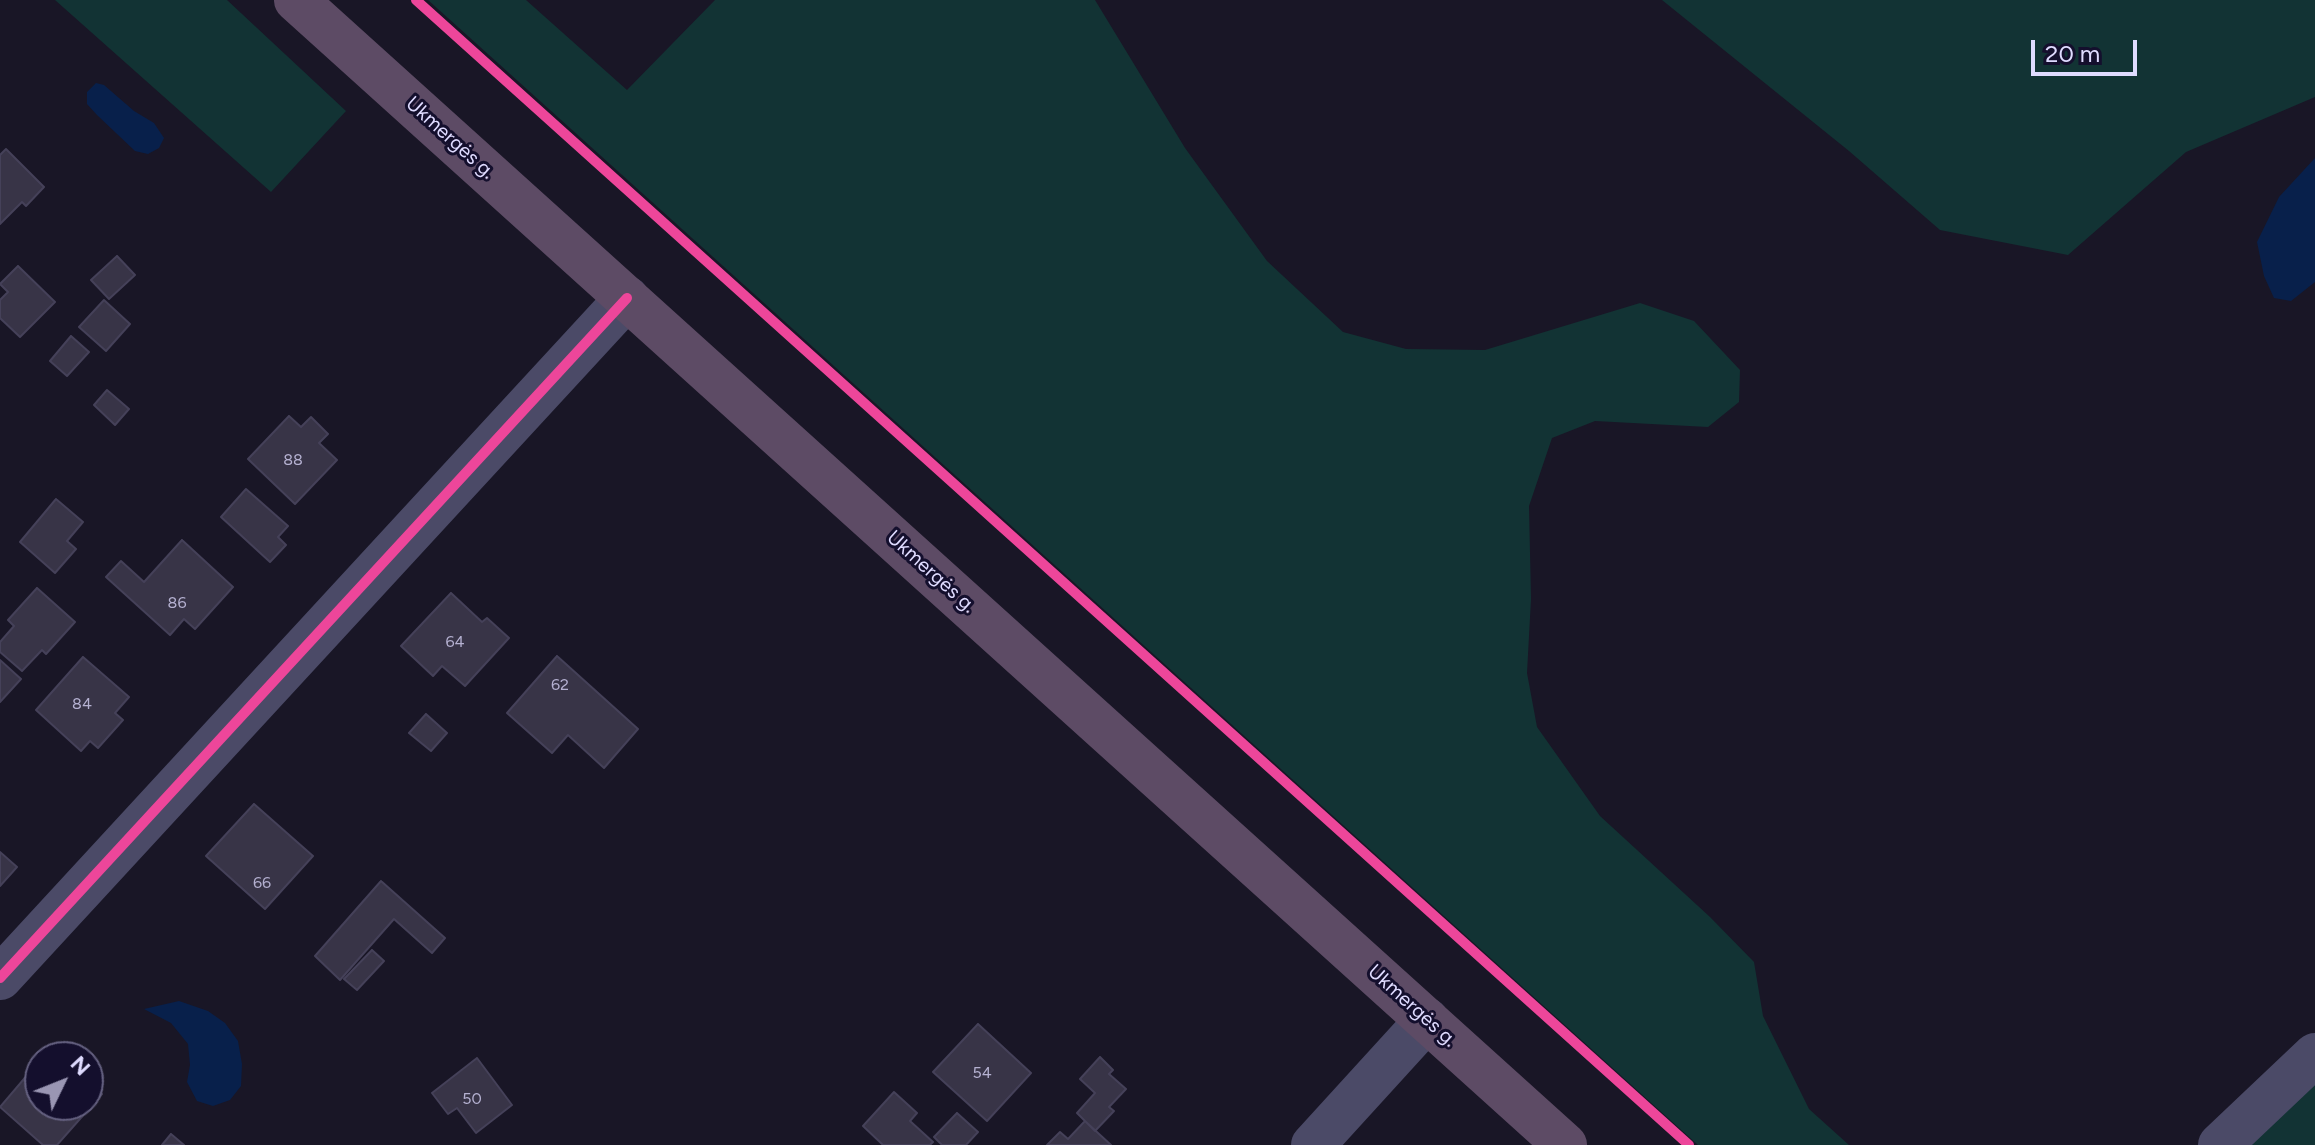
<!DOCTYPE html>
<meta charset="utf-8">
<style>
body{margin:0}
#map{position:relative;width:2315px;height:1145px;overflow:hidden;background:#191626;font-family:Figtree,sans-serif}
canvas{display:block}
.north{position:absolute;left:24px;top:1041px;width:80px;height:80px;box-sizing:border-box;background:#140f2d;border:2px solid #656181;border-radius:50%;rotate:47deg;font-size:22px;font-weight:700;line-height:32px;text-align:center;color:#dfdbff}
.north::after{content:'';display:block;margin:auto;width:28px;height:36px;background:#9a96b3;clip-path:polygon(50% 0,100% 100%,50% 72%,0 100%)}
.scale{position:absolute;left:2031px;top:40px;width:106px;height:36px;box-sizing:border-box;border:4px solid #dfdbff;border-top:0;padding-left:10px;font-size:24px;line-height:28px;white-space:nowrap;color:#dfdbff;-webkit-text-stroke:6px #140f2d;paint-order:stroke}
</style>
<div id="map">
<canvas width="2315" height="1145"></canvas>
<div class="north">N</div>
<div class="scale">20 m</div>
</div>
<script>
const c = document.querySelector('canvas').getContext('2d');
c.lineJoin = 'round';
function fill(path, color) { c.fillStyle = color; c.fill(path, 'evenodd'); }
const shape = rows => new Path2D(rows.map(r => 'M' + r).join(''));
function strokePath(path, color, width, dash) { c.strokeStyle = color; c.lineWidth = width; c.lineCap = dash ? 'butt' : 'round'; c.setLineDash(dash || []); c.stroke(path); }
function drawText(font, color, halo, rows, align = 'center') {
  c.font = font + ' Figtree,sans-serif'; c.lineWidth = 6; c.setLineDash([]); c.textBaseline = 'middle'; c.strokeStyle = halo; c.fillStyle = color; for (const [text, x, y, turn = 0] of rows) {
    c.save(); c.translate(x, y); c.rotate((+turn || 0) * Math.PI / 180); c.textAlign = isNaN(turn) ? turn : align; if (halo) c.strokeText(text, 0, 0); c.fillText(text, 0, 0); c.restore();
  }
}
fill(shape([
 [55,0,227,0,346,111,271,192],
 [428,0,526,0,627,90,715,0,1095,0,1185,148,1267,261,1343,332,1406,349,1485,350,1640,303,1694,321,1740,370,1739,402,1708,427,1595,421,1552,438,1529,506,1531,599,1527,673,1537,727,1600,816,1710,917,1754,962,1763,1016,1809,1109,1849,1145,1698,1145],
 [1662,0,2315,0,2315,97,2186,152,2068,255,1940,230,1849,151],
 [2315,1069,2315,1145,2237,1145]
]), '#123334');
fill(shape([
 [96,83,104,85,134,111,154,123,164,138,159,148,148,154,135,151,97,115,87,104,87,92],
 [2315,158,2315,282,2291,301,2274,298,2264,276,2257,242,2279,197],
 [179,1001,208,1011,225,1023,238,1041,242,1064,241,1086,230,1100,213,1106,197,1101,187,1082,190,1065,188,1044,171,1023,144,1009]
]), '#08204b');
const building = shape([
 [6,149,44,187,26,206,22,202,0,224,0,155,6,149],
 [117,256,135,275,109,299,91,280,117,256],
 [18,266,55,302,20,337,0,318,0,300,8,292,0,284,18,266],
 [104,300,130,324,106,351,79,327,104,300],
 [71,336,89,352,67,376,50,361,71,336],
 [107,390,129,409,115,425,94,405,107,390],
 [289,416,301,427,311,417,328,434,319,443,337,460,295,504,248,459,289,416],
 [246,489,288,526,278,537,286,545,270,562,221,517,246,489],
 [56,499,83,522,67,541,76,549,55,573,20,542,56,499],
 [182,540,233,587,195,629,184,619,170,635,106,577,121,561,144,582,182,540],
 [37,588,75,622,46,654,42,650,22,671,0,652,0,642,14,626,8,620,37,588],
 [451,593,482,622,487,618,509,638,465,686,442,666,433,676,401,646,451,593],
 [557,656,638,729,604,768,568,735,552,753,507,713,557,656],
 [83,657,129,697,115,713,123,720,98,748,90,741,81,751,36,710,83,657],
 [0,660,21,679,0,702,0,660],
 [426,714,447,733,431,751,409,733,426,714],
 [254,804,313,856,265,909,206,856,254,804],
 [0,852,17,867,0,886,0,852],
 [381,881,445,938,432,953,394,919,340,980,315,956,381,881],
 [372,950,384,961,357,990,344,979,372,950],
 [978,1024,1031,1073,987,1121,933,1072,978,1024],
 [1100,1057,1113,1070,1109,1074,1126,1089,1109,1107,1114,1111,1095,1131,1077,1113,1095,1093,1080,1079,1100,1057],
 [477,1058,512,1105,476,1133,457,1108,448,1114,432,1093,477,1058],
 [35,1066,40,1071,40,1105,88,1105,88,1082,102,1094,57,1145,43,1145,0,1107,35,1066],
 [894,1092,917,1113,910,1121,933,1142,930,1145,883,1145,863,1126,894,1092],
 [957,1113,978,1132,966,1145,942,1145,934,1137,957,1113],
 [1085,1121,1111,1145,1047,1145,1060,1132,1068,1139,1085,1121],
 [171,1134,184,1145,162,1145,171,1134]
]);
fill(building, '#383447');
strokePath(building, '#454159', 2);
strokePath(shape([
 [0,978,627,298],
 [1313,1145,1427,1020],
 [2220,1145,2315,1055]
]), '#4b4a67', 44);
strokePath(shape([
 [296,0,1565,1145]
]), '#5d4b65', 44);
strokePath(shape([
 [416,0,1689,1145],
 [0,978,627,298]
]), '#ed469a', 10);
drawText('16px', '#b5b1d1', null, [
 ["88",293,460],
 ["86",177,603],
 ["64",455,642],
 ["62",560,685],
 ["84",82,704],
 ["66",262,883],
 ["54",982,1073],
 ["50",472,1099]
]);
drawText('20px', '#dfdbff', '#140f2d', [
 ["Ukmergės g.",450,138,42],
 ["Ukmergės g.",931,572,42],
 ["Ukmergės g.",1412,1006,42]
]);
</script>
